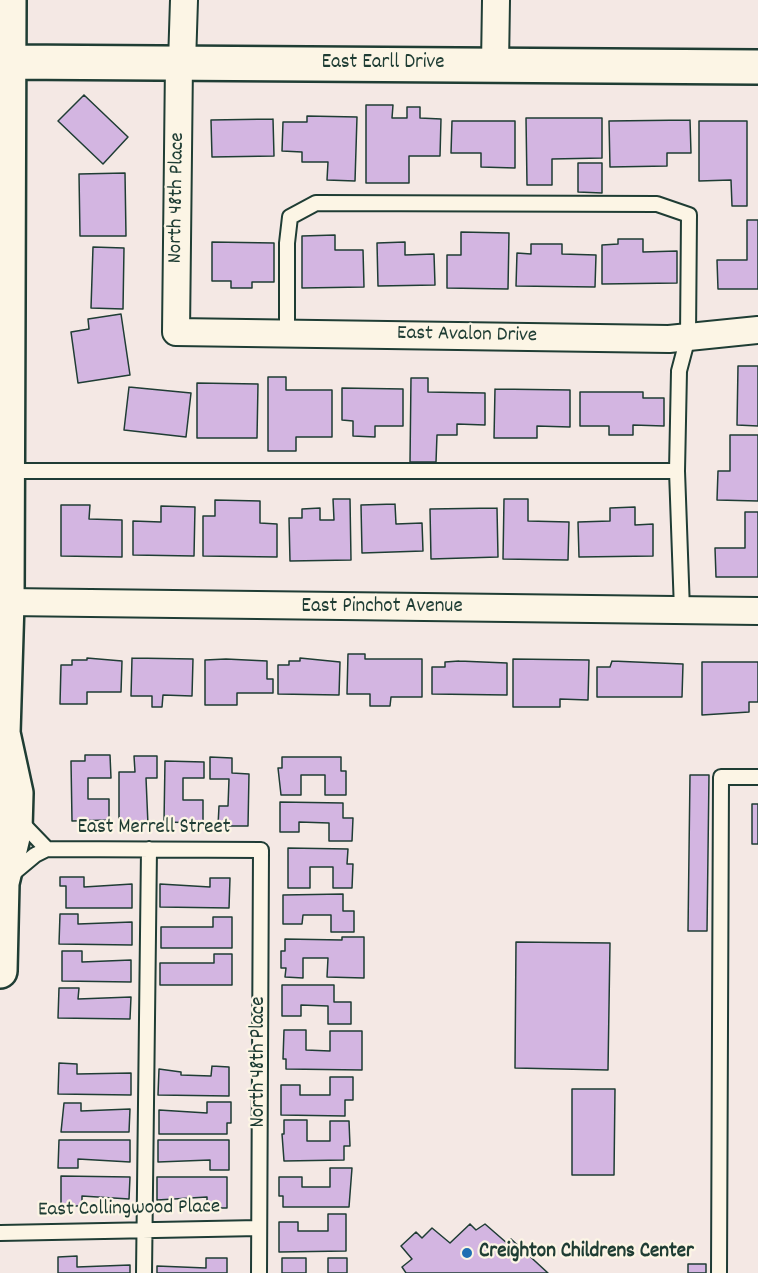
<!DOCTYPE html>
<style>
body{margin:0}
canvas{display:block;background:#f4e8e4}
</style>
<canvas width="758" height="1273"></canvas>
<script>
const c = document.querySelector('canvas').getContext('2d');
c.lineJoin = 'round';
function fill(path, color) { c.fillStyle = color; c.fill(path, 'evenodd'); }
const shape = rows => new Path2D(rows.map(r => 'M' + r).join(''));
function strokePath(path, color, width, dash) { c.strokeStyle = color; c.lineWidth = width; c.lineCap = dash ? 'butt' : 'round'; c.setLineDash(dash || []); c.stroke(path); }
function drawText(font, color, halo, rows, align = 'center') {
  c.font = font + ' Dekko,sans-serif'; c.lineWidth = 4.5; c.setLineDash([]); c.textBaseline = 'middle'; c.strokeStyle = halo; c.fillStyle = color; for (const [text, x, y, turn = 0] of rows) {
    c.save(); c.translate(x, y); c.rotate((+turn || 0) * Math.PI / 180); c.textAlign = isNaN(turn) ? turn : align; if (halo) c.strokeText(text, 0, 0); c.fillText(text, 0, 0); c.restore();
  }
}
const building = shape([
 [84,95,128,137,103,164,58,121,84,95],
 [366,105,393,105,392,118,407,118,407,107,420,107,420,118,441,119,440,156,409,156,409,183,366,183,366,105],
 [307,116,357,117,355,181,327,180,328,162,302,162,302,152,282,151,283,122,307,122,307,116],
 [526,118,602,118,602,158,552,159,552,185,527,185,526,118],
 [273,119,274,156,212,157,211,120,273,119],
 [690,120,691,153,667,153,667,166,610,167,609,121,690,120],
 [452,121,515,121,515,168,481,167,481,153,451,153,452,121],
 [699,121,747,121,747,206,732,206,731,180,699,181,699,121],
 [578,163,602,163,602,193,578,192,578,163],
 [125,173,126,236,80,236,79,174,125,173],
 [747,220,758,220,758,289,718,289,717,260,747,260,747,220],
 [461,232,509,233,508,289,447,288,447,255,461,255,461,232],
 [335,235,335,250,363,250,364,287,302,288,302,236,335,235],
 [618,239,643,239,643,252,677,251,677,283,602,284,602,245,618,244,618,239],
 [212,242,274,243,274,282,252,282,252,288,231,288,231,281,212,281,212,242],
 [405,242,405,255,434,254,435,285,378,286,377,243,405,242],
 [531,244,562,244,562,254,596,255,595,287,516,286,517,253,531,254,531,244],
 [93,247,124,248,123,309,91,308,93,247],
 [121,314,130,375,78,383,71,332,89,329,88,319,121,314],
 [738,366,758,366,758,426,737,425,738,366],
 [268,377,286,377,286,390,332,390,332,437,296,437,296,451,268,451,268,377],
 [411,378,428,378,428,392,485,393,485,425,457,424,457,435,437,435,436,462,410,462,411,378],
 [197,383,258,384,257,438,197,438,197,383],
 [129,387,191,393,186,437,124,430,129,387],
 [342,388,403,389,403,426,375,426,375,437,353,436,353,421,342,420,342,388],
 [495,389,570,390,570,427,537,426,537,438,494,438,495,389],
 [580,392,643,392,643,398,664,398,664,426,633,425,633,435,609,435,609,426,580,426,580,392],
 [730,435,758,435,758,501,717,500,718,471,730,471,730,435],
 [333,499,350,499,351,560,290,561,289,518,302,518,302,509,320,508,320,520,334,520,333,499],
 [504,499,528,499,528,521,569,522,568,560,503,559,504,499],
 [215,500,260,501,260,523,277,524,277,557,203,556,203,516,215,516,215,500],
 [395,504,396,524,422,523,423,551,362,553,361,505,395,504],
 [61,505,90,505,89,519,122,520,122,557,61,556,61,505],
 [161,506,195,507,194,556,133,555,133,521,161,522,161,506],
 [635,507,635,525,653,524,653,556,579,557,578,522,610,521,610,508,635,507],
 [497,508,498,557,431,559,430,509,497,508],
 [745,512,758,512,758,577,716,577,715,548,745,548,745,512],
 [348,654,365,654,365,659,422,659,422,697,391,697,390,706,370,706,370,694,347,694,348,654],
 [87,658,122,661,121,692,87,692,87,704,60,704,61,665,72,665,72,660,87,660,87,658],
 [132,658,193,659,192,696,163,695,162,707,152,707,152,696,131,696,132,658],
 [300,658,340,662,339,695,278,694,278,665,289,665,289,661,300,661,300,658],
 [226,659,267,661,267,679,273,679,273,693,237,693,237,705,205,705,205,660,226,659],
 [513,659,589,660,588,700,560,699,560,707,513,707,513,659],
 [459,661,507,663,507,695,432,694,432,667,445,667,445,662,459,661],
 [612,661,683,664,682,697,597,697,597,667,610,667,612,661],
 [702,662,758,662,758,702,749,702,749,712,702,715,702,662],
 [85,755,110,755,111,778,88,778,88,799,109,799,109,820,72,821,71,761,85,761,85,755],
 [134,756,157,756,157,778,146,778,148,825,119,825,119,772,135,772,134,756],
 [210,757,232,758,232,773,249,774,248,826,218,826,219,806,228,806,229,779,210,779,210,757],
 [282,757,341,757,341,771,346,771,346,795,325,795,325,775,301,775,301,795,281,795,278,768,282,768,282,757],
 [165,761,204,762,204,778,183,778,183,800,203,800,203,823,164,822,165,761],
 [690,775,709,775,707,931,688,931,690,775],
 [280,802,343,803,343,818,353,818,352,841,329,841,329,823,299,822,299,832,280,832,280,802],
 [752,804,758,804,758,844,752,844,752,804],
 [288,848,348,849,347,864,353,864,352,888,333,888,333,867,310,867,310,888,288,888,288,848],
 [60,877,84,877,84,887,132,884,132,908,66,908,66,886,60,886,60,877],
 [210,878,230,878,229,908,160,907,160,884,210,887,210,878],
 [343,894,343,911,354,911,354,932,331,932,331,915,303,915,302,924,283,924,283,895,343,894],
 [60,914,78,914,78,924,132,922,132,945,59,944,60,914],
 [213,917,232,917,232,948,161,948,161,927,213,927,213,917],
 [342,937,364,937,364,978,327,977,328,958,303,958,303,978,285,977,286,968,281,968,281,951,285,951,285,939,342,940,342,937],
 [516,942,610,943,608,1070,515,1068,516,942],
 [62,951,82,951,82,962,131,960,131,982,62,981,62,951],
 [214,954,232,954,232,985,160,985,160,963,214,963,214,954],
 [282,985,334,985,334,1002,351,1002,351,1024,328,1024,328,1006,301,1005,301,1016,282,1016,282,985],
 [59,988,79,988,78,999,131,997,130,1019,58,1018,59,988],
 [284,1030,306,1030,306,1050,330,1051,330,1031,362,1031,362,1070,286,1069,286,1059,283,1059,284,1030],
 [59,1063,77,1064,77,1074,131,1073,131,1095,58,1094,59,1063],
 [212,1066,229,1067,229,1096,158,1095,159,1069,181,1072,181,1075,211,1076,212,1066],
 [330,1077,353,1077,353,1100,345,1100,345,1116,281,1115,281,1085,300,1085,300,1095,330,1095,330,1077],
 [572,1089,615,1089,614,1175,572,1175,572,1089],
 [207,1102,231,1102,231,1123,227,1123,227,1134,159,1134,159,1110,207,1113,207,1102],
 [64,1103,81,1103,81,1111,130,1109,129,1132,61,1132,64,1103],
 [284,1120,307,1120,307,1141,330,1141,330,1121,349,1121,350,1146,344,1146,344,1160,284,1161,282,1134,284,1134,284,1120],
 [59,1140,130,1140,130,1162,78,1159,78,1168,58,1168,59,1140],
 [158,1140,229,1140,229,1170,210,1170,210,1160,158,1162,158,1140],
 [330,1168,352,1168,349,1207,283,1207,283,1196,279,1196,279,1177,302,1177,302,1187,330,1187,330,1168],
 [61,1176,130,1177,129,1199,82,1196,82,1206,61,1206,61,1176],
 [157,1177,227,1177,227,1208,207,1208,207,1197,157,1200,157,1177],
 [328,1214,346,1214,346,1251,279,1252,279,1222,298,1222,298,1231,328,1231,328,1214],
 [470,1224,476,1230,485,1224,508,1244,511,1239,548,1273,406,1273,402,1267,412,1259,401,1246,416,1232,422,1238,432,1228,450,1243,470,1224],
 [77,1256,77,1267,130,1265,130,1273,58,1273,58,1257,77,1256],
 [206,1258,227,1258,227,1273,157,1273,157,1266,206,1268,206,1258],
 [282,1258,306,1258,306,1273,282,1273,282,1258],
 [328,1258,347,1258,347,1273,328,1273,328,1258],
 [688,1264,706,1264,706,1273,688,1273,688,1264]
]);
fill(building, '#d3b5e1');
strokePath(building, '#1f3d34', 1.5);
const lane = shape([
 [287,334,287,243,290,217,316,203,657,204,689,215,688,337,679,371,677,471,682,610],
 [7,471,677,471],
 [20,821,47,849],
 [11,875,35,855,47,849,261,850,259,1273],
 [0,1233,259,1228],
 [144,1273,149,849],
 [719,1273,721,777,758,777]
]);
const street = shape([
 [179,63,176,332,669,339,758,330],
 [182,63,184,0],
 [495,65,496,0],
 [7,602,758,611]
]);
const secondary = shape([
 [9,62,758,67],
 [0,748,3,733,7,602,9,0],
 [0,971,2,883,15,829,16,793,3,733]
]);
strokePath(lane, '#1f3d34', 18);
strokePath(street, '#1f3d34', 30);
strokePath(secondary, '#1f3d34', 38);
strokePath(lane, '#fcf5e5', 14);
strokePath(street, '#fcf5e5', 26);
strokePath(secondary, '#fcf5e5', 33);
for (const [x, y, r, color] of [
 [467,1253,6,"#1f6fb2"]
]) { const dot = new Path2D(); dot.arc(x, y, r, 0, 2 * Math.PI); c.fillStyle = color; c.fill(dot); strokePath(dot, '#fcf5e5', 2); }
drawText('21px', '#1f3d34', '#fcf5e5', [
 ["East Earll Drive",383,64],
 ["North 48th Place",178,198,-89],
 ["East Avalon Drive",467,336,1],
 ["East Pinchot Avenue",382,608],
 ["East Merrell Street",154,829],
 ["North 48th Place",260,1062,-90],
 ["East Collingwood Place",129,1210,-1]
]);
drawText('bold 21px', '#1f3d34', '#fcf5e5', [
 ["Creighton Childrens Center",479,1253]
], 'left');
</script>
